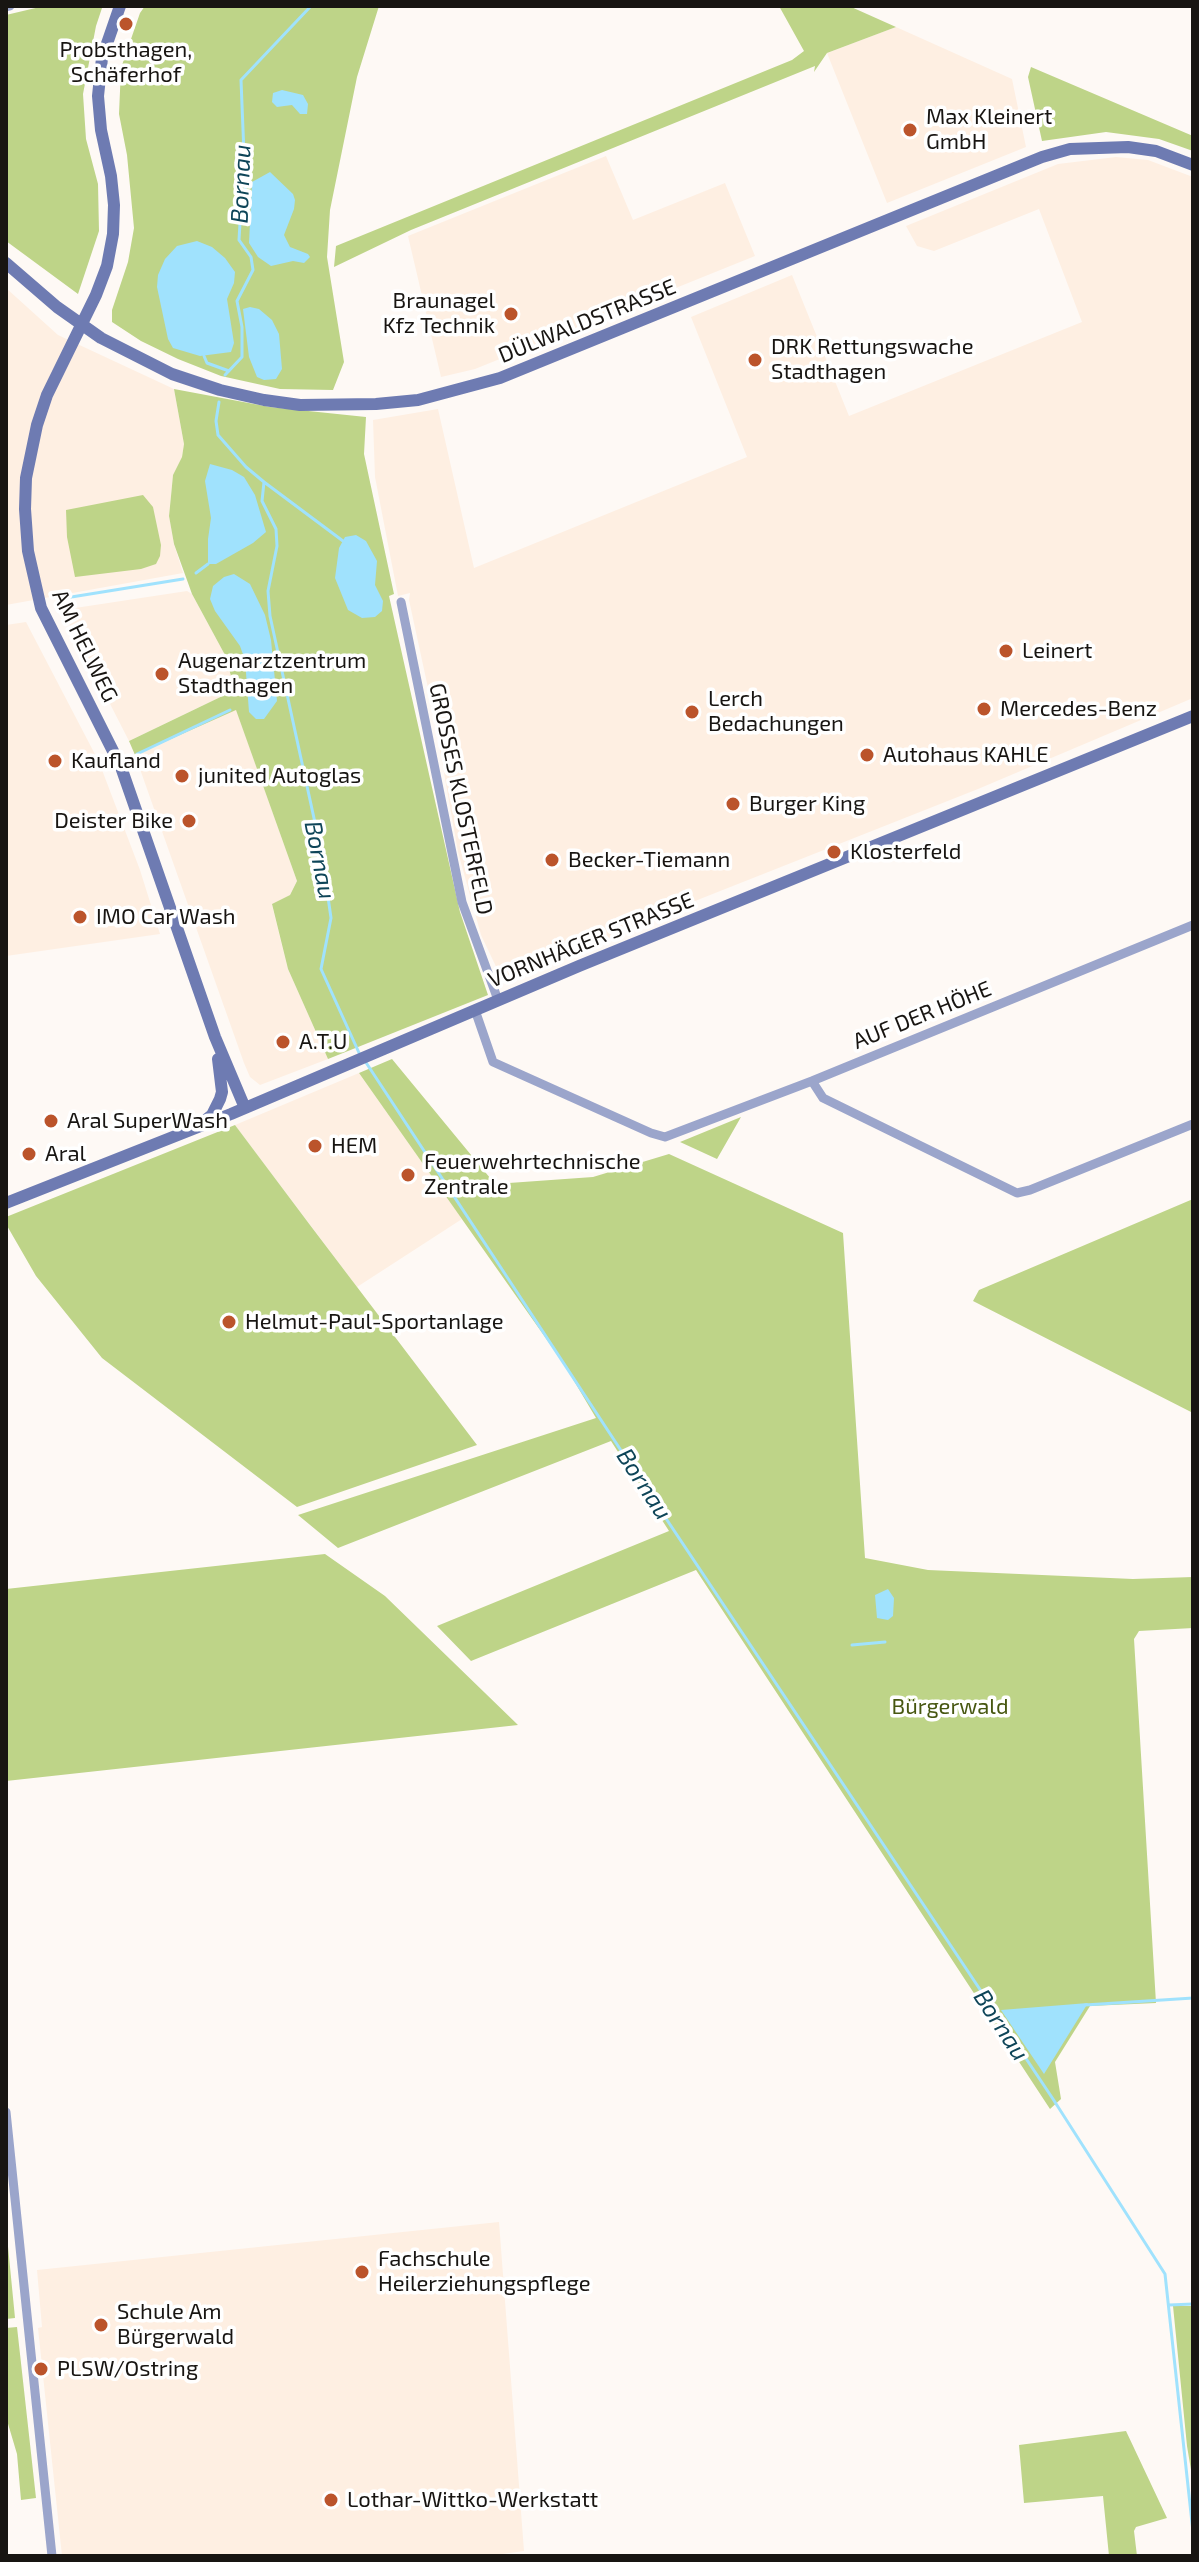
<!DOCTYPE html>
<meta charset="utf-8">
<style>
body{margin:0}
#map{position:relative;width:1199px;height:2562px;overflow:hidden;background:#fef9f5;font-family:"Exo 2",sans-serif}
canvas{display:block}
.frame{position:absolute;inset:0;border:8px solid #181512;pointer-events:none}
</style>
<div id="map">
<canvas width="1199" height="2562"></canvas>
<div class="frame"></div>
</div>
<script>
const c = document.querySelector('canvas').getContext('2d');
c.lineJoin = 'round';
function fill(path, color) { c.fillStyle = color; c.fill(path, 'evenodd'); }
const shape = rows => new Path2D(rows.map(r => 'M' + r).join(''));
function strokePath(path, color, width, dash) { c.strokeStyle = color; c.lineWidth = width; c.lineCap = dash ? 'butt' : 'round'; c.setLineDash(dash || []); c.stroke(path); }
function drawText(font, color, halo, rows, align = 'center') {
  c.font = font + ' "Exo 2",sans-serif'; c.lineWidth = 7; c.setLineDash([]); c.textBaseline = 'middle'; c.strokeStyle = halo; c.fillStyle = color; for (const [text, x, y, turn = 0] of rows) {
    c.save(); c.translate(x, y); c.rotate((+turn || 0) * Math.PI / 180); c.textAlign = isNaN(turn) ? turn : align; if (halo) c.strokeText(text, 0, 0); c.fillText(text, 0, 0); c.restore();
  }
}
fill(shape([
 [896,27,1012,79,1026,147,887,203,827,53],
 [606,156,633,220,725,183,755,256,475,369,441,377,408,236],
 [1116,157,1148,160,1193,177,1193,698,978,789,700,899,513,979,500,975,481,935,458,852,433,711,409,600,410,593,398,596,375,477,373,420,438,409,474,568,747,457,691,317,792,275,849,416,1082,322,1039,209,934,251,917,246,906,226,1058,164],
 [6,288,58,335,174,389,184,444,182,457,173,475,169,516,174,544,183,573,6,605],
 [187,591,192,594,225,655,235,690,129,741,62,610],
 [26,622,99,762,140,870,160,934,6,956,6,625],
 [236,709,297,881,290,895,272,905,288,969,328,1059,260,1085,250,1077,244,1063,135,755],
 [359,1073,462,1219,357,1287,235,1125],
 [499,2222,524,2551,488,2556,62,2556,38,2328,42,2327,37,2270]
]), '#feefe2');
fill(shape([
 [44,6,100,6,102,8,96,26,83,94,86,139,98,184,99,231,78,294,6,241,6,15],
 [145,6,379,6,357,77,330,210,327,257,344,362,333,390,280,389,221,376,178,359,141,341,112,322,112,310,128,262,134,228,127,155,119,114,121,68,140,13],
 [779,6,849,6,896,27,827,53,814,72,815,66,411,230,334,267,336,246,792,60,804,51],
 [1031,67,1193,136,1193,151,1159,139,1106,132,1042,141,1028,77],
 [174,389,270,407,366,417,364,454,394,594,389,596,460,912,488,995,328,1059,288,969,272,904,290,895,297,881,236,710,135,755,129,741,235,690,225,655,192,594,174,544,169,516,171,496,173,475,182,457,184,444],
 [143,495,153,507,161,545,160,556,156,564,141,569,75,577,67,537,66,510],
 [392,1059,495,1184,593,1177,669,1154,843,1233,865,1558,928,1570,1133,1579,1193,1577,1193,1628,1139,1631,1134,1639,1156,2003,1090,2006,1055,2062,1061,2099,1050,2109,696,1570,471,1661,437,1626,669,1531,611,1441,338,1548,298,1515,596,1418,564,1364,359,1073],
 [741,1117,717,1159,680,1142],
 [235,1125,310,1225,477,1445,297,1507,102,1358,36,1276,6,1224,6,1217],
 [1193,1199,1193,1413,973,1301,979,1290],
 [325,1554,385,1596,518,1725,6,1781,6,1589],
 [6,2226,15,2318,6,2319],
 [1173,2306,1193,2306,1193,2482,1187,2446],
 [17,2327,36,2498,21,2500,17,2454,6,2417,6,2328],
 [1126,2431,1167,2518,1136,2527,1134,2531,1137,2556,1109,2556,1103,2496,1024,2503,1019,2445]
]), '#bed488');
fill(shape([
 [282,90,303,95,308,104,307,114,300,114,292,105,277,107,272,102,273,93],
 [270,172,293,194,295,200,294,209,284,235,290,247,308,254,310,257,304,263,293,261,271,266,258,257,249,243,252,182],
 [197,241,212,247,225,258,235,272,234,283,227,299,234,343,231,352,200,356,173,348,168,339,157,287,158,275,165,259,177,246],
 [250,307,259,309,272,320,279,334,282,369,276,379,264,380,257,377,249,357,243,309],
 [210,464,232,470,244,477,255,495,266,532,253,543,216,564,208,564,208,539,211,518,205,481],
 [356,535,366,541,377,561,375,585,383,601,382,611,375,617,362,618,348,610,335,578,339,548,345,537],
 [234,574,250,584,265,615,271,640,277,701,264,719,256,719,249,712,245,660,240,646,215,611,210,599,213,586,224,577],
 [888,1589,894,1598,893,1616,888,1620,877,1618,875,1595],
 [1088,2003,1044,2074,1001,2010]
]), '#a0e2fd');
strokePath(shape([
 [204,356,207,363,229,371],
 [225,375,242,357,242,327,237,301,253,270,251,257,239,240,240,223,246,204,241,80,311,6],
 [219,402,216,421,218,435,246,467,264,482,262,501,276,529,277,546,268,591,270,616,322,855,331,918,321,969,360,1055],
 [264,482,343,541],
 [196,573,208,564],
 [59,599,183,579],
 [137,754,230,710],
 [365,1061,647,1490,1053,2099,1165,2274,1193,2532],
 [852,1645,885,1642],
 [1085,2005,1193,1998],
 [1169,2305,1193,2304]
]), '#a0e2fd', 3);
strokePath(shape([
 [6,7,10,6],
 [401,602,462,902,498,1000],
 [475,1010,493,1062,651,1133,665,1137,812,1081,1193,925],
 [812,1081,823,1098,1017,1193,1030,1190,1193,1124],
 [6,2112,52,2556]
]), '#9ba5cb', 9);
strokePath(shape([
 [120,6,102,58,98,96,101,130,111,176,114,205,113,234,107,266,96,295,47,395,37,425,26,478,25,509,28,551,41,608,121,767,215,1037,245,1108],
 [6,263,57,307,101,338,172,374,220,390,264,400,300,405,376,404,418,400,500,378,1042,157,1070,149,1128,147,1156,151,1193,165],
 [203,1122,212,1115,220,1099,222,1092,218,1059],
 [6,1203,231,1114,579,966,1193,716]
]), '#6e7bb2', 12);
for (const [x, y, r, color] of [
 [126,24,8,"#bb542b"],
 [910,130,8,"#bb542b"],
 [511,314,8,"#bb542b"],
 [755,360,8,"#bb542b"],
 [1006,651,8,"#bb542b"],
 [162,674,8,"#bb542b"],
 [984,709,8,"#bb542b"],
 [692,712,8,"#bb542b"],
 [867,755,8,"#bb542b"],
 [55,761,8,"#bb542b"],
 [182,776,8,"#bb542b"],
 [733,804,8,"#bb542b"],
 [189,821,8,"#bb542b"],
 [834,852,8,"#bb542b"],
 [552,860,8,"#bb542b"],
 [80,917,8,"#bb542b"],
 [283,1042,8,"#bb542b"],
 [51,1121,8,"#bb542b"],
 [315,1146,8,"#bb542b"],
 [29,1154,8,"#bb542b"],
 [408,1175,8,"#bb542b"],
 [229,1322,8,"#bb542b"],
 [362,2272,8,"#bb542b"],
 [101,2325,8,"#bb542b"],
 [41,2369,8,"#bb542b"],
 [331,2500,8,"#bb542b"]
]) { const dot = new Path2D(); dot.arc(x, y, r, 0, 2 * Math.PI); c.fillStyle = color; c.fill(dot); strokePath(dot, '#fff', 3); }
drawText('22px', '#181512', '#fff', [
 ["Probsthagen,",126,50,"center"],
 ["Schäferhof",126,75,"center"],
 ["Max Kleinert",926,117],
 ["GmbH",926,142],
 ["Braunagel",495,301,"right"],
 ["Kfz Technik",495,326,"right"],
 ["DRK Rettungswache",771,347],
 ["Stadthagen",771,372],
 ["Leinert",1022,651],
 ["Augenarztzentrum",178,661],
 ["Stadthagen",178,686],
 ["Lerch",708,699],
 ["Bedachungen",708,724],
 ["Mercedes-Benz",1000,709],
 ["Autohaus KAHLE",883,755],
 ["Kaufland",71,761],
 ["junited Autoglas",198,776],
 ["Burger King",749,804],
 ["Deister Bike",173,821,"right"],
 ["Klosterfeld",850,852],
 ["Becker-Tiemann",568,860],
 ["IMO Car Wash",96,917],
 ["A.T.U",299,1042],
 ["Aral SuperWash",67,1121],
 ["HEM",331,1146],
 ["Aral",45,1154],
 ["Feuerwehrtechnische",424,1162],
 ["Zentrale",424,1187],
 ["Helmut-Paul-Sportanlage",245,1322],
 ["Fachschule",378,2259],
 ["Heilerziehungspflege",378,2284],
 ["Schule Am",117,2312],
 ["Bürgerwald",117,2337],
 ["PLSW/Ostring",57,2369],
 ["Lothar-Wittko-Werkstatt",347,2500]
], 'left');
drawText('22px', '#181512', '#fff', [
 ["DÜLWALDSTRASSE",587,321,-22],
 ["AM HELWEG",85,646,64],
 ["GROSSES KLOSTERFELD",461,799,78],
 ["VORNHÄGER STRASSE",591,940,-22],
 ["AUF DER HÖHE",922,1015,-22]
]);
drawText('22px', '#475711', '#fff', [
 ["Bürgerwald",950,1707]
]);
drawText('italic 24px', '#0e4558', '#fff', [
 ["Bornau",241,184,-88],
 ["Bornau",320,860,79],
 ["Bornau",644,1484,57],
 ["Bornau",1001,2025,57]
]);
</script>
